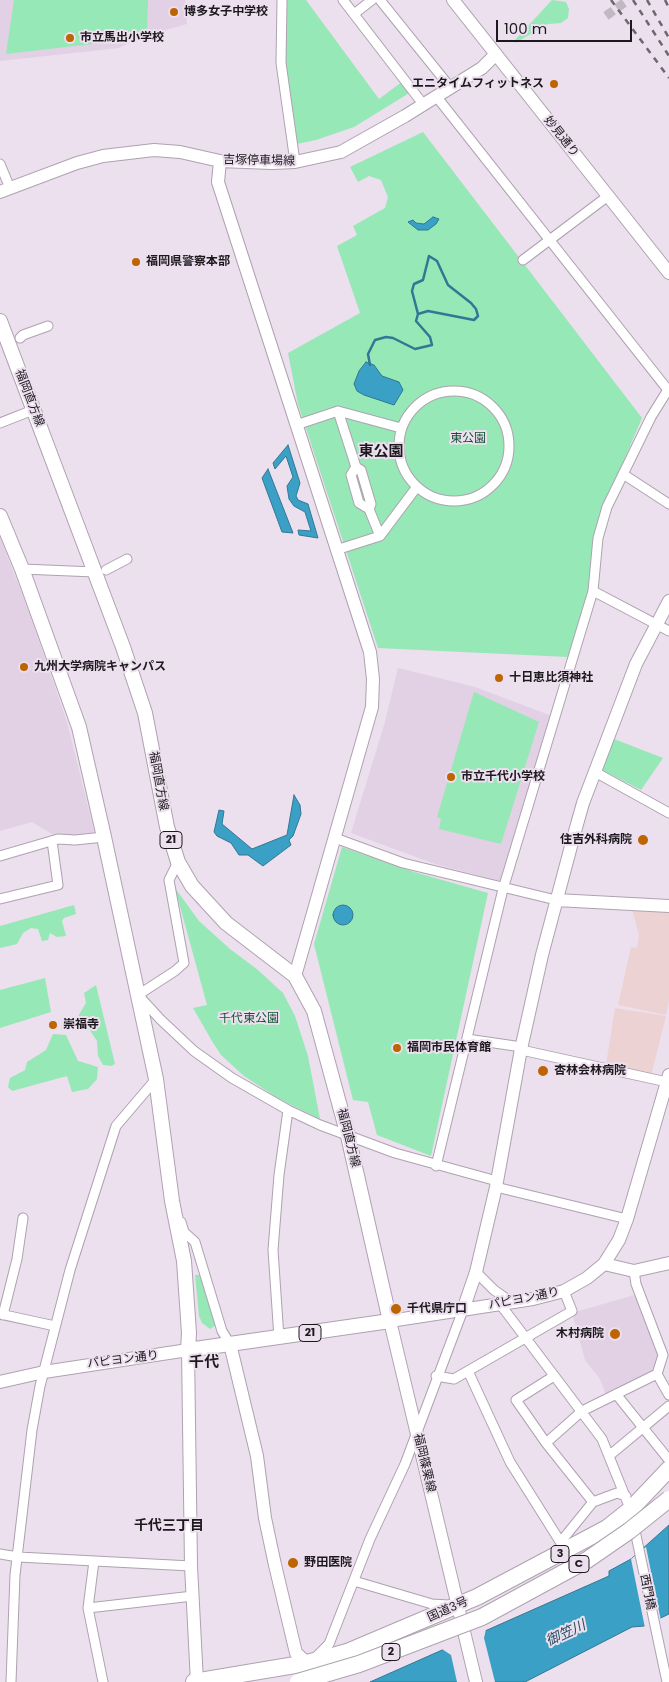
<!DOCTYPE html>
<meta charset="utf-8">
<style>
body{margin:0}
#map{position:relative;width:669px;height:1682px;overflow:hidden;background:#ecdfee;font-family:Poppins,sans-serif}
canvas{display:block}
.scale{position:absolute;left:496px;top:20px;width:136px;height:22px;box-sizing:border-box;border:2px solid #1c181d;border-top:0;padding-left:6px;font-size:15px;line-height:18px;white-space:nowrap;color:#1c181d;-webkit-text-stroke:4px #ecdfee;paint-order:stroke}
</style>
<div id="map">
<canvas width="669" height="1682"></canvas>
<div class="scale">100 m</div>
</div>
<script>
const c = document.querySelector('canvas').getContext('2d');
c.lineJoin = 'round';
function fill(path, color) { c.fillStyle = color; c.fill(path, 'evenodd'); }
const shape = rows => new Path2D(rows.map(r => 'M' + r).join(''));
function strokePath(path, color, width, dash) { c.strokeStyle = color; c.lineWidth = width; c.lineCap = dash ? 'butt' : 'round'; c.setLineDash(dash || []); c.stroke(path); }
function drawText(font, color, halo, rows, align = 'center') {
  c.font = font + ' Poppins,"Noto Sans JP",sans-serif'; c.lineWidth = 4; c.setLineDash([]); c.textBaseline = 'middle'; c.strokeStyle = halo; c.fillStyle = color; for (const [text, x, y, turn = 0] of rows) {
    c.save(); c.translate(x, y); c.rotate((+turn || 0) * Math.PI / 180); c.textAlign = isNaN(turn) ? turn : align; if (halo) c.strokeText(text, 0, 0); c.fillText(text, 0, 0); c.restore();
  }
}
fill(shape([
 [632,909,669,913,669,1000,666,1015,618,1005,631,947,637,948,639,935],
 [615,1008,666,1016,651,1076,606,1065]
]), '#edd2d3');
fill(shape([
 [0,0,185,0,187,24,162,31,161,29,119,48,0,61],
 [0,537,29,612,67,722,94,831,92,833,57,837,32,822,0,831],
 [398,668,475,687,552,716,501,881,435,864,351,833,385,722],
 [638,1294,661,1354,654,1373,606,1395,600,1379,585,1360,572,1313]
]), '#e2d0e5');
fill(shape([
 [14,0,148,0,147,32,118,41,6,54],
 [287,0,306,0,379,99,403,81,411,92,354,127,316,140,297,144,285,62],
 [552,0,566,2,569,9,568,18,561,23,548,24,515,43,514,41],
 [423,132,642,418,604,507,588,599,568,657,378,648,298,404,288,353,360,313,337,246,357,235,353,226,385,208,388,197,381,180,369,176,358,182,350,167],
 [474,692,539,722,501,844,439,829,441,819,437,817],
 [614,739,663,758,641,790,602,770],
 [342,847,414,872,488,893,431,1156,377,1135,368,1102,353,1100,314,944],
 [175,888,199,921,230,949,258,970,283,993,295,1016,308,1056,320,1119,279,1099,244,1076,221,1055,212,1041,193,1008,207,1005],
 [74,905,76,914,64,918,62,921,66,936,57,937,50,933,48,940,42,941,38,929,31,928,23,933,17,944,0,948,0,926],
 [45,978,51,1012,0,1028,0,990],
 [96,985,115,1064,111,1066,103,1065,98,1056,97,1041,89,1029,79,1024,77,1018,86,1003,84,993],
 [53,1034,66,1035,78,1061,98,1067,97,1079,88,1089,72,1092,67,1076,12,1091,8,1087,10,1078,25,1070,27,1062,46,1050],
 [195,1275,200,1275,216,1325,210,1329,202,1323,199,1316]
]), '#96e8b7');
const water = shape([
 [433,217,439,219,436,224,428,230,418,230,408,222,413,220,416,223,424,224,433,217],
 [366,362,374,365,382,376,399,382,403,390,394,405,364,395,357,391,354,384,359,371,366,362],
 [288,445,300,483,296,496,298,500,308,504,318,538,299,535,298,530,311,531,305,512,294,506,289,499,287,486,293,477,286,456,275,469,273,463,288,445],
 [268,469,293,533,282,532,262,478,268,469],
 [294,795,300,805,301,814,293,836,289,840,291,845,263,866,248,855,239,855,231,843,217,836,214,832,219,810,224,811,222,824,252,849,287,835,294,795],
 '333 915a10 10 0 1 1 20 0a10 10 0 1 1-20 0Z',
 [669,1525,669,1614,644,1626,632,1627,525,1682,370,1682,609,1576,609,1571,631,1559,669,1525]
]);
fill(water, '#3ba0c6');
strokePath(water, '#327793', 1);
fill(shape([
 [646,1547,661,1621,645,1628,631,1559],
 [486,1629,484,1638,495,1682,457,1682,451,1655,442,1649]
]), '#ecdfee');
strokePath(shape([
 [370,365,368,354,375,340,386,337,393,338,415,349,432,345,430,337,416,321,418,314,412,291,414,284,423,280,429,256,437,261,448,285,471,303,476,309,478,316,474,320,428,311,418,314]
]), '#327793', 2.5);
strokePath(shape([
 [606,16,628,0]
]), '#c2b7c4', 9, [9, 4.5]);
const street = shape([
 [282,0,281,63,295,162],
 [343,0,423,104],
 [380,0,450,87],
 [354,14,372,0],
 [436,96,668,390],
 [0,164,10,188],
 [523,260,608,196],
 [20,338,23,335,48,326],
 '399 446a55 55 0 1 1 110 0a55 55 0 1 1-110 0Z',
 [338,411,401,428],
 [0,423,33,410],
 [296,425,338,411,356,467,361,470,371,504,369,509,380,536,336,550],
 [356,467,351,475,359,503,369,509],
 [623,474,669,504],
 [380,536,416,488],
 [22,569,95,572],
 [106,570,127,559],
 [593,591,669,631],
 [595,772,669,813],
 [335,838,403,863,556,900],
 [0,856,58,839,75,840,104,837],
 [178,862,169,880,184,963,175,971,138,995,160,1019,194,1051,232,1078,288,1110,320,1125,395,1153,497,1181],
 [0,899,58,885,52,841],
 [467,1039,515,1046,526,1051,667,1082],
 [436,1166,503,889,593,591,598,538,607,507,651,417,669,388],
 [496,1187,627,1219],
 [181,1222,184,1232,195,1242,222,1331,230,1344],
 [476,1272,494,1290,511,1302],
 [500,1304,602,1439,631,1511],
 [0,1314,55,1326],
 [3,1315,17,1259,23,1218],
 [279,1338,273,1250,279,1175,288,1110],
 [468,1371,510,1462,561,1543],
 [657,1374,669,1395],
 [436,1376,454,1379,572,1311,564,1291],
 [554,1376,516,1400,546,1443,593,1502,563,1539,561,1543,565,1551],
 [616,1394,669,1460],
 [546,1443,582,1411,657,1374,663,1355,636,1284,634,1271],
 [610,1455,669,1406],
 [593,1502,617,1493,626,1496],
 [634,1526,667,1682],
 [0,1554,18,1557,191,1566],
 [94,1561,88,1608,103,1682],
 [354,1581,432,1604,448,1605],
 [88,1608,193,1596],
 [316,1657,329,1644,370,1539,405,1464,463,1310],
 [11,1682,15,1575,32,1430,40,1386,70,1270,116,1126,156,1079]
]);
const secondary = shape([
 [453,0,669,273],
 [220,161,218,182,370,652,373,679,372,707,295,976],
 [0,192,77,163,103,156,154,150,180,152,220,161,272,163,295,162,341,152,405,116,482,68,496,54],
 [556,900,669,906],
 [604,1264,634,1271,669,1263],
 [463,1310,476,1272,496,1187,521,1049,542,955,574,835,583,803,636,664,669,601],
 [230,1344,257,1456,265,1518,275,1565,296,1653,307,1663],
 [0,1382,44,1372,188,1350,191,1566,197,1682],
 [476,1682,390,1321,533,1299,564,1291,587,1278,604,1264,619,1240,627,1219,669,1075]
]);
const primary = shape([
 [0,321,123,647,145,713,167,827,178,862,192,886,226,923,295,976,314,1011,348,1136,390,1321,188,1350,189,1333,184,1261,172,1201,156,1079,104,837,79,727,22,569,0,516]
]);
const highway = shape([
 [194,1682,307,1663,347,1652,477,1597,607,1528,631,1509,669,1469]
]);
strokePath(street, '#aea2b0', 11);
strokePath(secondary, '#aea2b0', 14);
strokePath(primary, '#aea2b0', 16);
strokePath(highway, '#aea2b0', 18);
strokePath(street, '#fff', 9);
strokePath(secondary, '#fff', 12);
strokePath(primary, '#fff', 14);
strokePath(highway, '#fff', 16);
strokePath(shape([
 [611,0,669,78],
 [633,0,669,56],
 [647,0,669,38],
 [665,0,669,8]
]), '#6e666f', 2.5, [6, 6]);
const highwayBridge = shape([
 [298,1682,359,1664,482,1617,587,1560,629,1531,669,1499]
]);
strokePath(highwayBridge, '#aea2b0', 18, []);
strokePath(highwayBridge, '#fff', 16);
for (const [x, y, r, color] of [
 [174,12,5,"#bd6403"],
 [70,38,5,"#bd6403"],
 [554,84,5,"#bd6403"],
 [136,262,5,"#bd6403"],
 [24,667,5,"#bd6403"],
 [499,678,5,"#bd6403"],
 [451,777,5,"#bd6403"],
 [643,840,6,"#bd6403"],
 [53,1025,5,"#bd6403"],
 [397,1048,5,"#bd6403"],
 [543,1071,6,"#bd6403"],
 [396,1309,6,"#bd6403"],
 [615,1334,6,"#bd6403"],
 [293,1563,6,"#bd6403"]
]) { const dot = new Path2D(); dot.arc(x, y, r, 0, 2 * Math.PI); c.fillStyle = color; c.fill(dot); strokePath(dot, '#ecdfee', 2); }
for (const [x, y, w] of [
 [171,840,22],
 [310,1333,22],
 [560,1554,18],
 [579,1564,20],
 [391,1652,18]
]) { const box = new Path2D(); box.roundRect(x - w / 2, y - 8.5, w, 17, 4); c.fillStyle = '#ecdfee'; c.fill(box); strokePath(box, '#1c181d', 1); }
drawText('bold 11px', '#1c181d', null, [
 ["21",171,840],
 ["21",310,1333],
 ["3",560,1554],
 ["C",579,1564],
 ["2",391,1652]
]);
drawText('bold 12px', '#1c181d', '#ecdfee', [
 ["博多女子中学校",184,12],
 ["市立馬出小学校",80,38],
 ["エニタイムフィットネス",544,84,"right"],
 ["福岡県警察本部",146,262],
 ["九州大学病院キャンパス",34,667],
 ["十日恵比須神社",509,678],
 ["市立千代小学校",461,777],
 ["住吉外科病院",632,840,"right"],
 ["崇福寺",63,1025],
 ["福岡市民体育館",407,1048],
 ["杏林会林病院",554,1071],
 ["千代県庁口",407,1309],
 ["木村病院",604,1334,"right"],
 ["野田医院",304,1563]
], 'left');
drawText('12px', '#1c181d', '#ecdfee', [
 ["妙見通り",561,137,52],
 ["吉塚停車場線",259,161,1],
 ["福岡直方線",29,398,69],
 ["福岡直方線",158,781,80],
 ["福岡直方線",348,1138,76],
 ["パピヨン通り",524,1299,-11],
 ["パピヨン通り",123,1360,-7],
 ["福岡篠栗線",424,1463,77],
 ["西門橋",647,1592,79],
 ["国道3号",448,1610,-24]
]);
drawText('12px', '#125131', '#ecdfee', [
 ["東公園",468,439],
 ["千代東公園",249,1019]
]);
drawText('bold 14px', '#1c181d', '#ecdfee', [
 ["千代三丁目",169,1526]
]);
drawText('italic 14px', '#254e60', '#ecdfee', [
 ["御笠川",566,1634,-25]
]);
drawText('bold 15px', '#1c181d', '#ecdfee', [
 ["東公園",381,452],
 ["千代",204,1363]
]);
</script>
